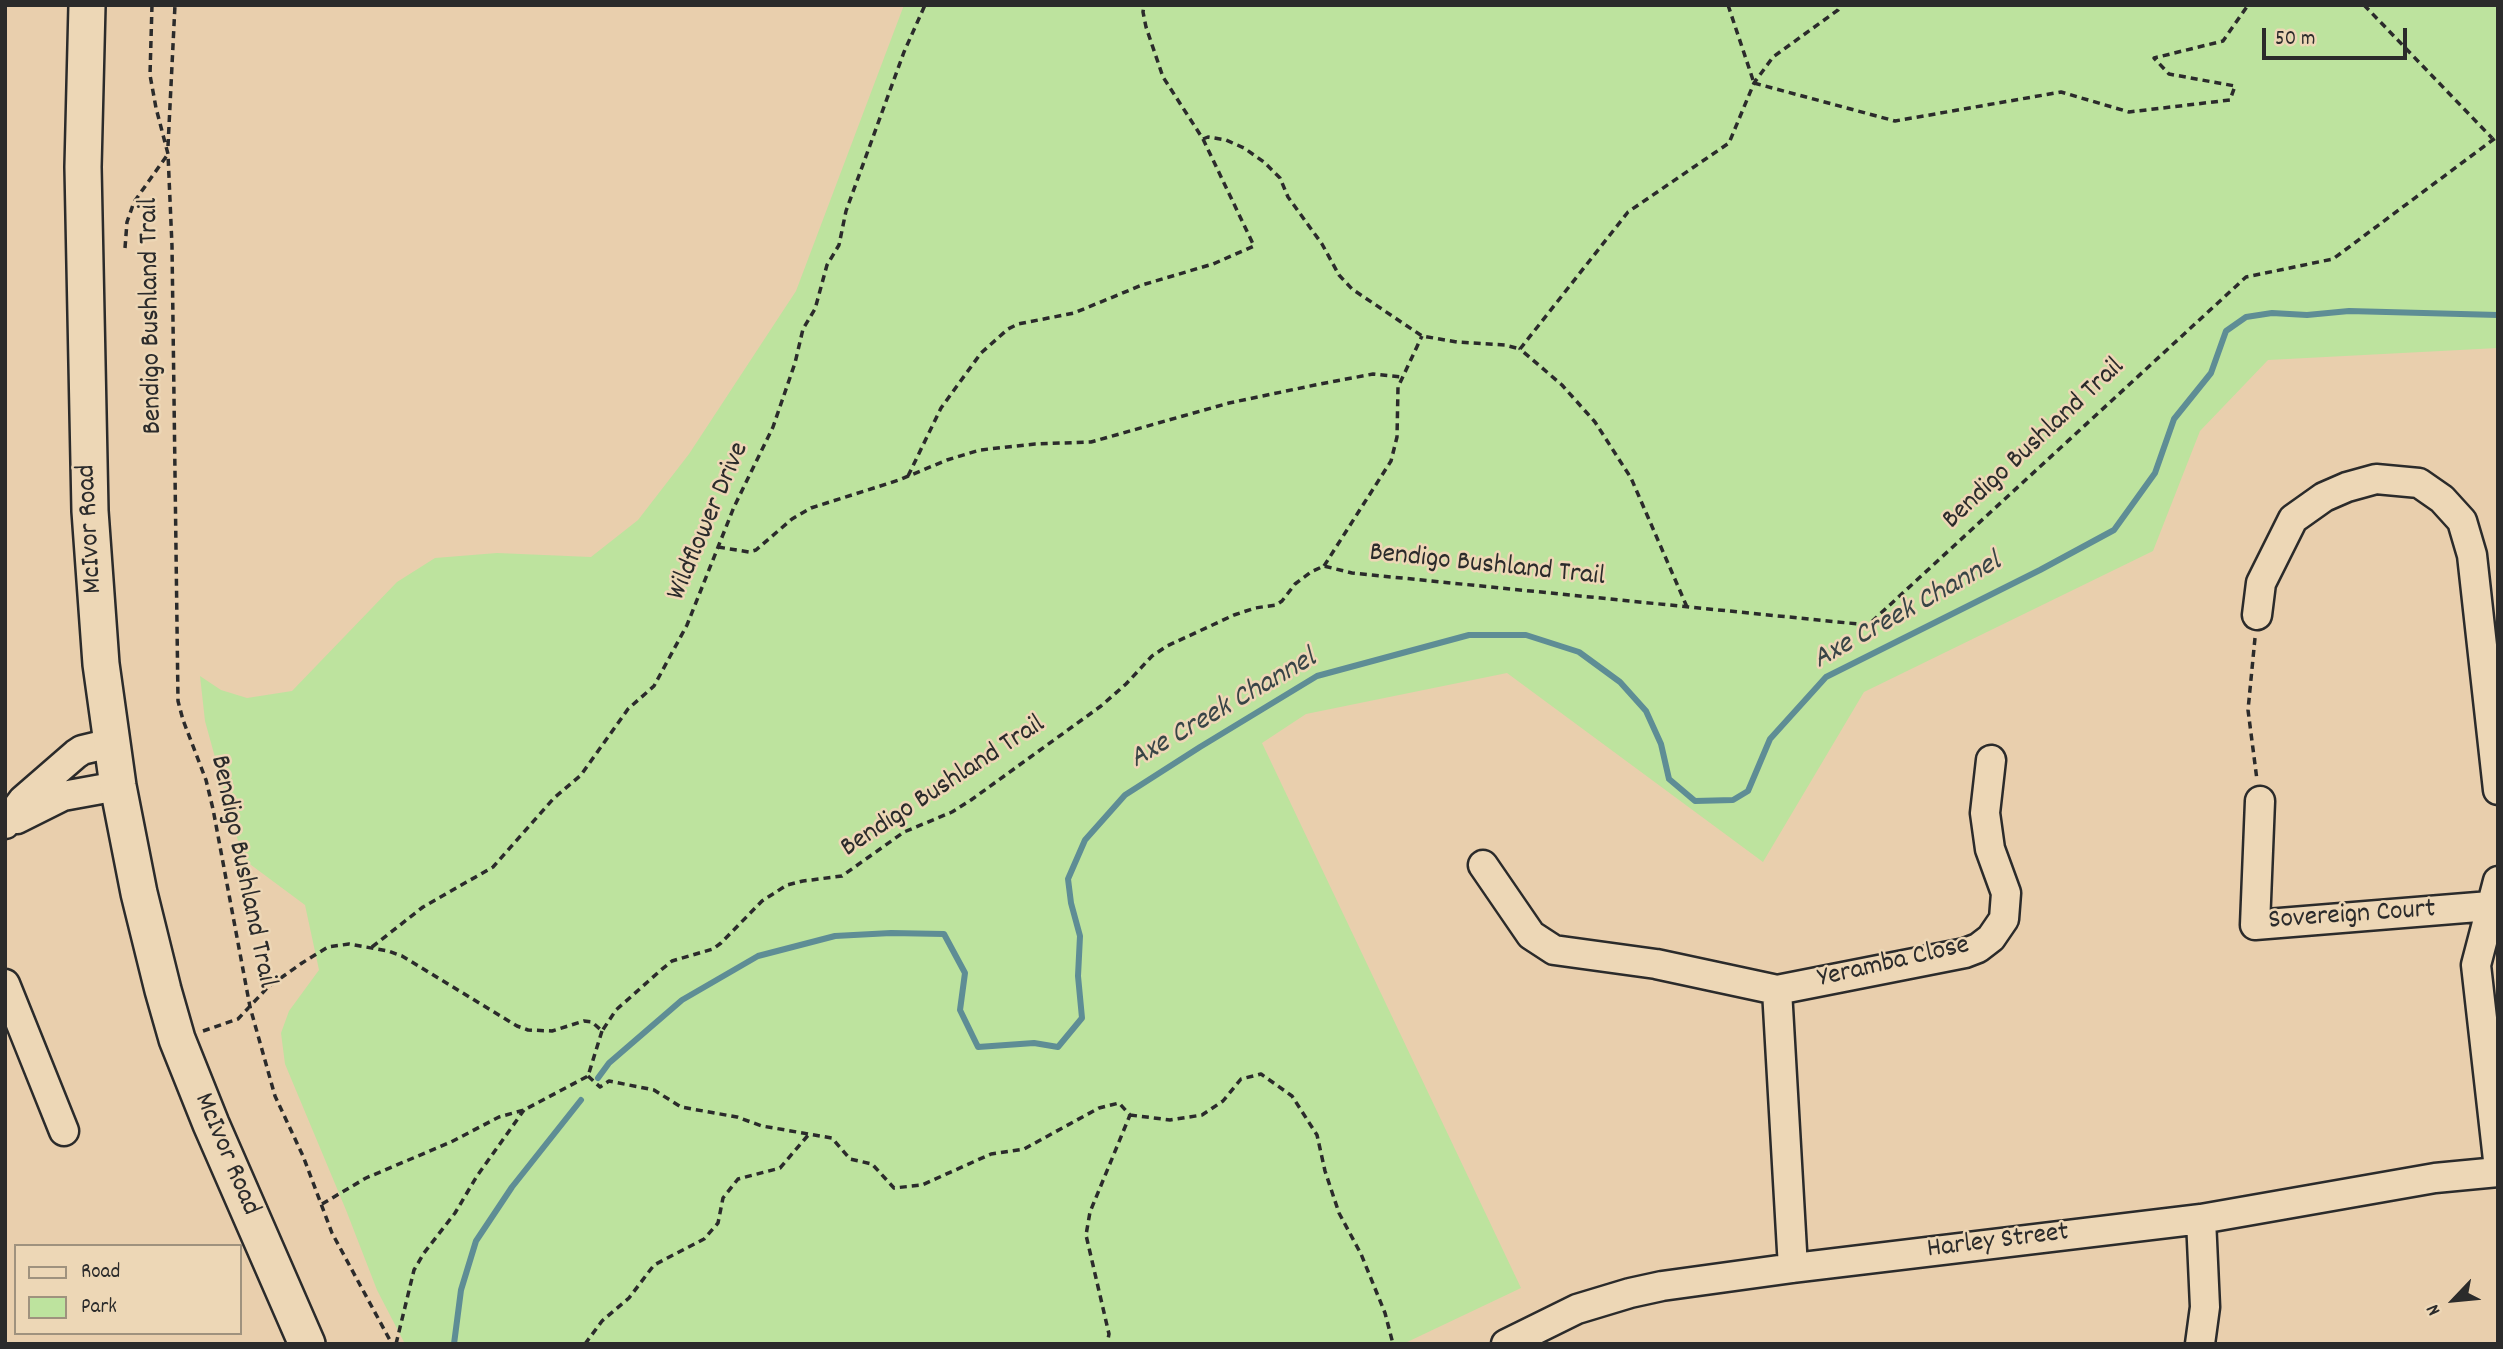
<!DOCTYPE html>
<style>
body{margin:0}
#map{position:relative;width:2503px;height:1349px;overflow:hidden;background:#e9cfad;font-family:Dekko,sans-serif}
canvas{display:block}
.frame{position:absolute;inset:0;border:7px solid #2b2b2b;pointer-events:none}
.legend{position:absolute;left:14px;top:1244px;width:228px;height:91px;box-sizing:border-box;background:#edd7b6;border:2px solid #9f927e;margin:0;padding:9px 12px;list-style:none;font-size:21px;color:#2b2b2b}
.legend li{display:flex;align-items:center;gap:14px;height:35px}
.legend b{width:35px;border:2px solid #9f927e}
.north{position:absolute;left:2419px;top:1265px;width:70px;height:70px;-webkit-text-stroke:5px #edd7b6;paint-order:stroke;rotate:244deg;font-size:19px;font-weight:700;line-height:28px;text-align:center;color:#2b2b2b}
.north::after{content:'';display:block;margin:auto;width:24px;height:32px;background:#2b2b2b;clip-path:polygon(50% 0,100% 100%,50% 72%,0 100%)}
.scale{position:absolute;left:2262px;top:28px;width:145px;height:32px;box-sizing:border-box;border:4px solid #2b2b2b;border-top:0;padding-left:9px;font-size:21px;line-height:24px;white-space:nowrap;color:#2b2b2b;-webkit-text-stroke:5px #edd7b6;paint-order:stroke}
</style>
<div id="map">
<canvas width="2503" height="1349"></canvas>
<div class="frame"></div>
<ul class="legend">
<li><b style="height:9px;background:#edd7b6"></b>Road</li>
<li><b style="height:19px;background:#bde39e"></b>Park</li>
</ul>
<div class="north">N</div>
<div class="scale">50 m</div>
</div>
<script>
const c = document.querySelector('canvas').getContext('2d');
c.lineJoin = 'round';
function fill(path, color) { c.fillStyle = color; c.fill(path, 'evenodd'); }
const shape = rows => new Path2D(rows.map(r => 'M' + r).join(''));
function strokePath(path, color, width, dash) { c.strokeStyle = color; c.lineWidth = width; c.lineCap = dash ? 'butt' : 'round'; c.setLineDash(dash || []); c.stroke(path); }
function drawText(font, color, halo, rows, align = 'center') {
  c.font = font + ' Dekko,sans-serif'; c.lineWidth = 5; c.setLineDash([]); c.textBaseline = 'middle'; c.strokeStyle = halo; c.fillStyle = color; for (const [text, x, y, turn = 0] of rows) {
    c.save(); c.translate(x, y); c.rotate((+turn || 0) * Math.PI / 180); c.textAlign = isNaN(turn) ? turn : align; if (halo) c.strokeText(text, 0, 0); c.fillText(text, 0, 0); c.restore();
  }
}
fill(shape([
 [904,5,2498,5,2498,348,2268,360,2200,431,2153,551,1864,692,1763,862,1507,673,1306,714,1262,743,1521,1288,1403,1344,405,1344,377,1290,346,1210,285,1064,281,1033,289,1011,319,970,305,905,243,859,205,721,200,676,221,690,247,698,292,691,397,582,435,558,497,553,591,557,638,520,689,454,796,291]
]), '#bde39e');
strokePath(shape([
 [598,1078,609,1063,682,1000,758,956,835,936,891,933,944,934,965,973,960,1010,978,1047,1034,1043,1058,1047,1082,1018,1078,976,1080,936,1071,903,1068,879,1085,840,1125,795,1200,747,1317,676,1469,635,1526,635,1579,652,1620,682,1646,711,1661,744,1669,779,1695,801,1733,800,1748,791,1770,739,1826,677,2040,570,2114,530,2155,473,2174,419,2211,373,2226,331,2246,317,2272,313,2307,315,2349,311,2498,315],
 [454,1344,461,1290,476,1241,512,1187,581,1100]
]), '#5e8d95', 6);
const minor = shape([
 [2257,615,2261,583,2293,519,2324,497,2347,487,2376,479,2419,483,2442,499,2462,521,2472,555,2498,790],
 [2260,801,2255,925,2490,906],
 [17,819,63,796,118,786],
 [5,824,23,800,76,754,82,750,111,743],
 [1483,865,1531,935,1554,950,1656,964,1777,990],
 [2498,881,2476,965,2498,1160],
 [5,984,64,1131],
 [1793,1268,1777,990,1965,953,1978,948,1991,938,2004,919,2006,893,1990,849,1985,813,1991,760],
 [1506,1344,1577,1309,1630,1293,1662,1286,1793,1268,2201,1219,2435,1178,2498,1172],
 [2200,1344,2205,1307,2201,1219]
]);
const major = shape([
 [87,5,83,167,90,511,101,664,118,786,139,893,163,990,177,1039,211,1124,307,1344]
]);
strokePath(minor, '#2b2b2b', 33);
strokePath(major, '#2b2b2b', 40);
strokePath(shape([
 [152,5,150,75,156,108,168,154,172,246,178,701,183,720,206,780,213,809,250,1007,275,1096,303,1156,332,1233,392,1344],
 [1728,5,1754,83],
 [2364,5,2492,138],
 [1754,83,1895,121,2061,92,2129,112,2230,100,2235,86,2169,74,2154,58,2223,41,2248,5],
 [1203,139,1208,137,1226,140,1244,148,1264,162,1280,178,1288,197,1322,244,1339,275,1352,289,1422,336,1457,342,1505,345,1520,349],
 [168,146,175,5],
 [125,248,127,222,134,202,168,154],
 [908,476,941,408,981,353,1008,329,1018,324,1074,313,1142,285,1213,264,1254,246,1203,139,1163,77,1146,27,1143,12,1144,5],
 [718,547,749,552,756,550,792,519,811,508,899,480,947,460,980,450,1035,444,1091,442,1229,403,1315,385,1373,374,1402,377],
 [1324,566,1391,461,1397,437,1398,387,1422,336],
 [1687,607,1631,478,1595,422,1562,385,1520,349,1628,212,1729,143,1754,83,1773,57,1838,10,1841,5],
 [2255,638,2248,710,2257,780],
 [372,947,423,907,493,867,554,798,581,775,628,709,654,686,687,625,734,507,773,427,795,363,803,329,815,309,827,265,839,245,846,211,904,52,925,5],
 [203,1031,238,1019,268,987,302,963,328,947,349,944,388,951,402,956,517,1026,528,1030,552,1031,584,1021,592,1022,602,1031,616,1010,661,970,672,961,713,949,721,943,762,901,773,894,787,885,803,881,842,876,904,832,952,812,971,800,1101,706,1126,684,1152,656,1167,646,1234,615,1255,608,1276,605,1282,601,1295,584,1311,572,1324,566,1352,573,1868,625,2246,277,2333,259,2498,136],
 [588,1076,600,1087,609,1081,654,1090,681,1107,737,1117,762,1126,832,1138,850,1159,872,1164,894,1188,922,1185,991,1154,1024,1149,1099,1108,1119,1103,1130,1115,1090,1212,1086,1235,1109,1334,1107,1344],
 [1130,1115,1170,1120,1202,1115,1223,1101,1241,1079,1261,1074,1292,1096,1317,1135,1325,1171,1339,1213,1361,1254,1385,1313,1393,1344],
 [322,1204,366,1178,451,1142,499,1117,524,1110,588,1076,602,1031],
 [396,1344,414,1270,424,1253,455,1213,477,1176,524,1110],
 [585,1344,602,1321,629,1298,654,1265,704,1239,718,1223,723,1198,738,1179,780,1168,810,1133]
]), '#2b2b2b', 3.5, [7, 5]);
strokePath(minor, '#edd7b6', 28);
strokePath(major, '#edd7b6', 35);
drawText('28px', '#2b2b2b', '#edd7b6', [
 ["Bendigo Bushland Trail",153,316,-91],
 ["Bendigo Bushland Trail",2035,445,-43],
 ["Wildflower Drive",710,522,-67],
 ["McIvor Road",92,529,-93],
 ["Bendigo Bushland Trail",1487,567,6],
 ["Bendigo Bushland Trail",944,788,-33],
 ["Bendigo Bushland Trail",241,872,78],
 ["Sovereign Court",2352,917,-4],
 ["Yeramba Close",1894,964,-13],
 ["McIvor Road",225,1155,67],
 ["Harley Street",1998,1243,-7]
]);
drawText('italic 30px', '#384446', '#edd7b6', [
 ["Axe Creek Channel",1908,613,-29],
 ["Axe Creek Channel",1224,711,-30]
]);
</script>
